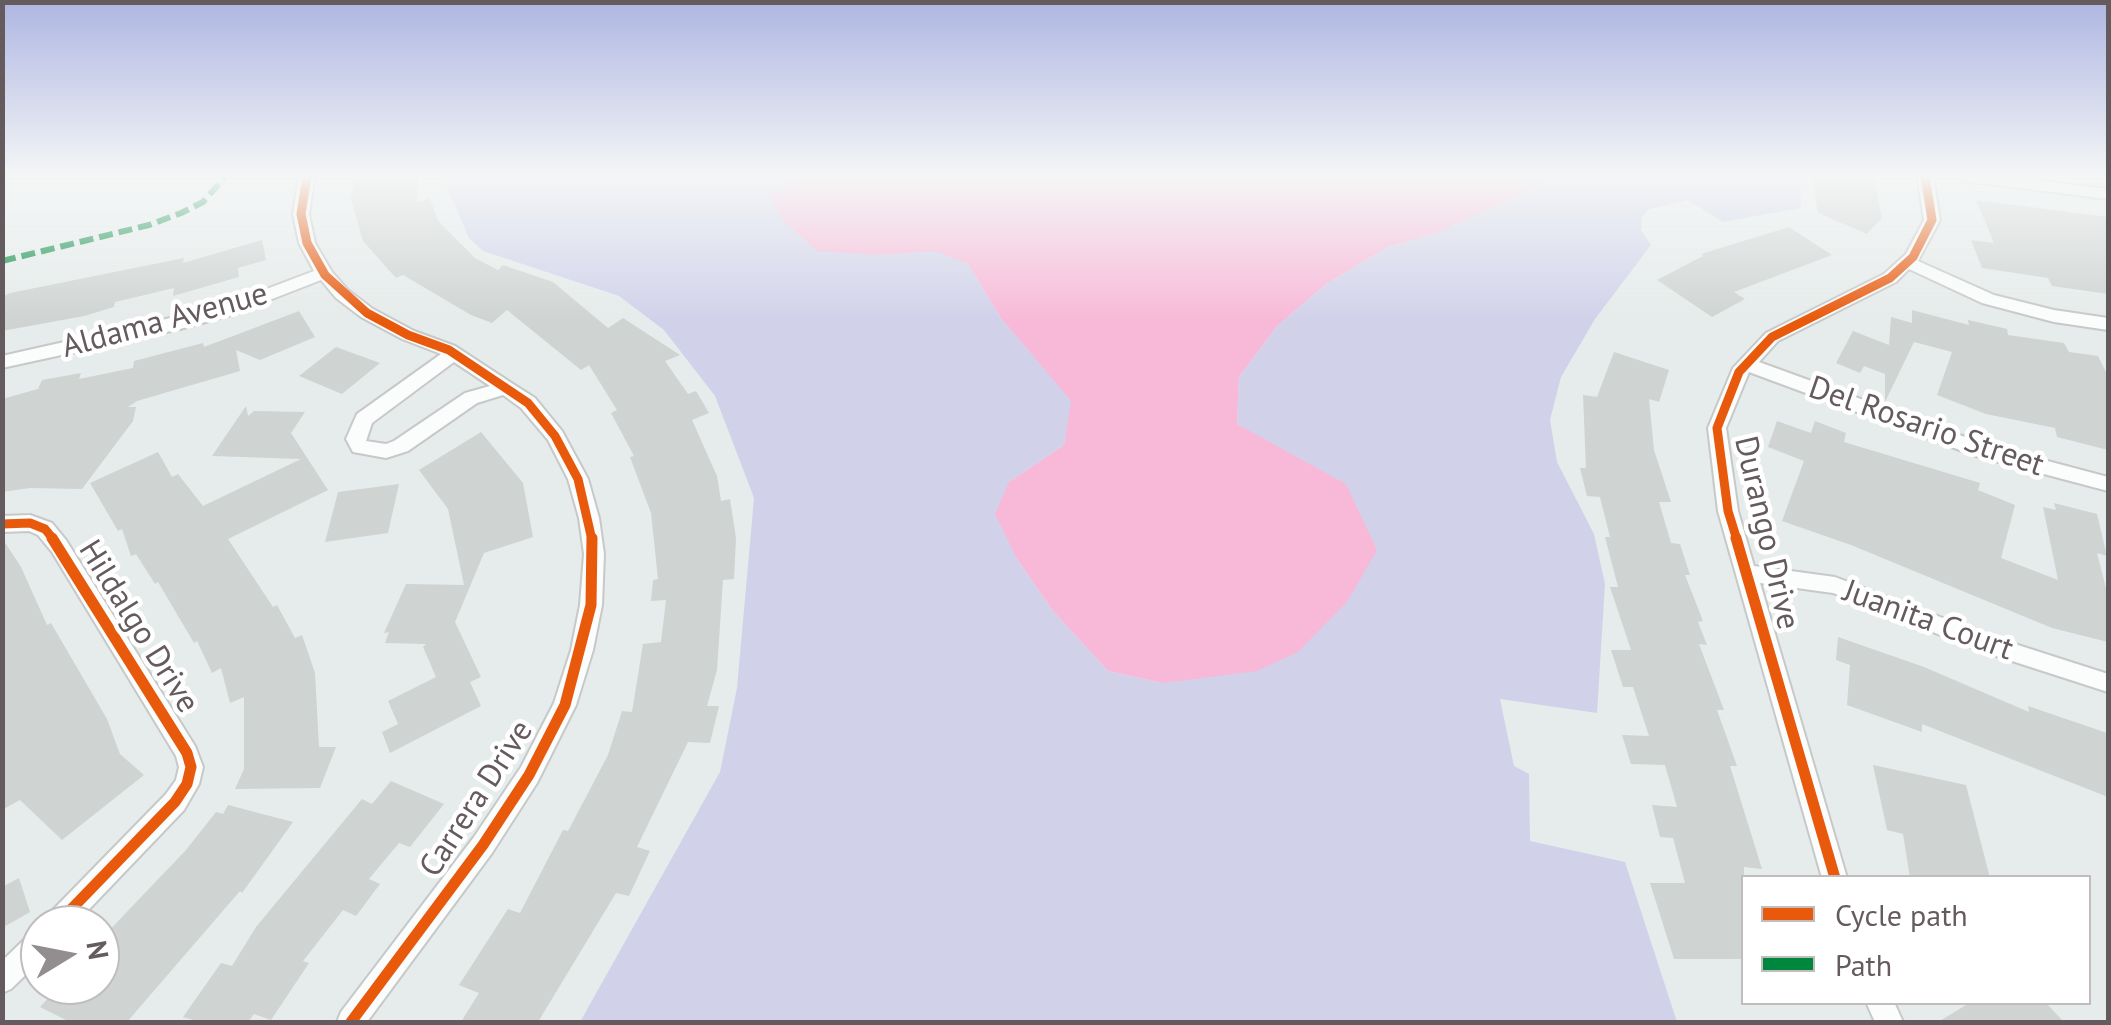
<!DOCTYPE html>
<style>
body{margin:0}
#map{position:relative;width:2111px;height:1025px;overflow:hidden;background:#e6eceb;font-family:"PT Sans",sans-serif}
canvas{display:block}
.frame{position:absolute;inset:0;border:5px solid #655b5f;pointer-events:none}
.legend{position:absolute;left:1741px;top:875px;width:350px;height:130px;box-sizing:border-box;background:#fff;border:2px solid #c1bdbf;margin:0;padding:12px 18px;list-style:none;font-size:30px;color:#655b5f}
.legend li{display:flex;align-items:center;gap:20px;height:50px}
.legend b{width:50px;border:2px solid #c1bdbf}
.north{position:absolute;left:20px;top:905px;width:100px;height:100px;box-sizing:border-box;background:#fff;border:2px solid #c1bdbf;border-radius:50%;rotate:80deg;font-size:28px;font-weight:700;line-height:40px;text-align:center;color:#655b5f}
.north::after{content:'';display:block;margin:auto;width:35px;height:45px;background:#928e90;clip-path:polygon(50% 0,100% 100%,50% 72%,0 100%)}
</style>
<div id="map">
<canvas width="2111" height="1025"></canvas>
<div class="frame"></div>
<ul class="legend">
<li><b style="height:12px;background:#e8590c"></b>Cycle path</li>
<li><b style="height:12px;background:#00873e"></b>Path</li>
</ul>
<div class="north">N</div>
</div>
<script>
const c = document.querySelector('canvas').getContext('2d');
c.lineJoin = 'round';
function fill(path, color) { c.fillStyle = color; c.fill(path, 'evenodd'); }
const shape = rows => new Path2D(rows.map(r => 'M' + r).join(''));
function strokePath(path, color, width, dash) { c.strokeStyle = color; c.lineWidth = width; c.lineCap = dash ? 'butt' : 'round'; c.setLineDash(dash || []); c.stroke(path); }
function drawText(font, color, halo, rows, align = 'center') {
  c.font = font + ' "PT Sans",sans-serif'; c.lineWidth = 9; c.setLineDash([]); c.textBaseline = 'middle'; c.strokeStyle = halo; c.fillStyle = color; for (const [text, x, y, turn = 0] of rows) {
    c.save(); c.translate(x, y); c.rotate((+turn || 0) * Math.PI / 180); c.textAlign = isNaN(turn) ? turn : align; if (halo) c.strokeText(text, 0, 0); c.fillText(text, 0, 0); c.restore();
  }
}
fill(shape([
 [442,176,794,176,769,197,879,255,934,250,968,264,1001,318,1072,401,1064,445,1009,482,1017,559,1053,611,1108,671,1163,683,1288,455,1237,424,1239,377,1277,326,1326,284,1388,247,1436,233,1537,187,1550,176,1800,176,1801,208,1723,222,1687,200,1649,209,1642,217,1641,230,1651,245,1595,319,1561,377,1550,420,1557,462,1594,534,1605,584,1597,713,1500,699,1514,766,1529,774,1530,841,1625,862,1677,1022,580,1022,720,772,737,688,754,498,715,396,664,330,619,296,483,251,469,238]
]), '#d1d2ea');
fill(shape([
 [794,176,1550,176,1537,187,1436,233,1388,247,1326,284,1277,326,1239,377,1237,424,1346,484,1377,550,1347,602,1298,652,1257,671,1163,683,1108,671,1053,611,1017,559,995,514,1009,482,1064,445,1071,401,1001,318,968,264,934,251,879,255,817,251,782,219,769,197]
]), '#f8b9d8');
fill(shape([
 [418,176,417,202,430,198,438,221,475,258,498,270,503,265,553,282,608,328,623,318,680,355,665,361,688,394,696,391,709,413,692,420,717,476,721,501,730,499,736,538,734,579,723,580,717,670,707,706,719,706,710,743,688,742,637,847,650,851,629,896,616,893,538,1022,461,1022,479,993,459,985,508,909,520,913,563,830,568,831,608,755,622,711,632,712,643,644,661,642,666,600,651,601,653,580,658,579,651,513,630,457,634,456,611,413,617,410,589,365,581,370,507,310,492,323,471,315,403,275,396,278,363,241,351,199,354,178],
 [1812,176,1874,179,1882,218,1867,234,1818,213],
 [1976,200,2108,217,2108,294,2052,286,2048,278,1982,268,1971,240,1994,243],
 [1789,227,1832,255,1734,292,1745,299,1712,317,1657,280,1703,256,1701,254],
 [262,240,266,260,238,268,239,277,173,296,174,288,115,302,114,307,84,316,2,331,2,297,10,293,184,258,183,263],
 [1912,310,1969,325,1968,320,2007,329,2008,335,2064,343,2069,352,2098,356,2108,376,2108,450,2057,437,2055,428,1986,414,1937,395,1952,352,1914,342,1885,402,1885,374,1864,366,1860,373,1836,363,1853,331,1889,345,1891,317,1912,323],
 [299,311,315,337,260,360,236,350,240,371,137,401,128,407,136,407,133,421,82,489,30,488,2,492,2,399,38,389,42,380,81,373,79,379,133,368,134,361,203,343,204,347],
 [336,347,380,363,342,394,299,376],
 [1614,352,1669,370,1659,402,1649,399,1654,450,1671,502,1659,502,1671,543,1680,544,1690,575,1685,575,1703,621,1698,622,1707,645,1699,644,1724,710,1717,710,1737,766,1730,766,1762,869,1744,867,1744,959,1674,959,1650,883,1685,883,1673,838,1660,837,1652,805,1677,807,1665,765,1631,764,1622,735,1649,736,1633,687,1623,687,1611,650,1631,650,1610,587,1618,587,1605,537,1610,537,1600,497,1587,496,1580,468,1586,468,1583,395,1597,397],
 [246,406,248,416,254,411,305,412,291,433,328,490,228,539,273,607,277,605,295,638,302,635,315,673,319,747,336,747,320,788,235,789,244,769,244,697,230,703,221,668,212,673,197,641,194,643,158,582,155,584,136,554,131,556,122,529,118,531,90,483,158,452,172,477,178,474,203,506,301,459,212,456],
 [1777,421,1811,433,1815,421,1846,433,1844,442,1980,483,1978,490,2015,505,2001,558,2058,580,2043,507,2056,510,2054,503,2097,514,2107,556,2097,553,2108,596,2108,642,2052,628,1851,545,1782,521,1804,461,1768,447],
 [481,432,523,483,533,537,484,553,455,622,481,677,470,682,481,706,390,753,382,732,398,724,388,701,436,677,423,647,426,644,385,643,389,632,384,633,406,584,464,585,448,509,419,470],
 [399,484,388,533,325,542,338,492],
 [2,538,21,567,47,625,51,623,107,719,120,754,144,775,62,840,20,800,2,810],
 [1838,637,1924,667,2029,712,2028,706,2107,733,2108,797,1922,724,1922,732,1847,705,1850,665,1836,660],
 [1873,765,1966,785,1990,878,1910,878,1903,834,1887,830],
 [391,781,444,804,410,847,399,843,369,879,380,884,356,916,343,910,303,961,309,963,271,1020,254,1014,248,1022,200,1022,183,1017,221,963,232,966,256,927,362,799,372,804],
 [228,805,293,822,242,893,240,891,127,1022,70,1022,40,1007,60,985,100,985,100,940,186,850,216,812,223,814],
 [19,878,30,912,2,928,2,887],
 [1971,1002,2045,1002,2064,1022,1938,1022]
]), '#cfd3d2');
const minor = shape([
 [299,176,315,176,309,214,315,243,332,272,348,290,373,309,414,331,455,346,513,384,535,398,562,431,588,479,599,518,604,554,602,605,593,650,576,705,537,783,492,853,367,1022,337,1022,341,1012,474,837,521,767,554,703,571,650,580,605,584,554,579,518,568,479,548,440,521,408,503,395,477,403,408,451,386,458,353,452,346,439,357,414,441,354,402,339,361,317,336,298,321,280,231,315,180,329,2,368,2,356,219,307,314,271,299,243,293,214,299,176],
 [454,362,490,386,465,393,394,441,386,444,366,441,372,423,454,362],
 [1917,176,1933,176,1940,220,1918,261,1994,295,2054,310,2108,318,2108,330,2054,322,1982,303,1909,269,1896,282,1778,341,1759,362,1987,445,2108,477,2108,491,1976,456,1749,372,1726,428,1738,511,1754,566,1835,577,1993,637,2108,674,2108,692,1981,651,1833,593,1760,583,1847,878,1822,878,1718,511,1708,428,1733,368,1766,333,1884,274,1906,254,1924,220,1917,176],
 [1956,176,2002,176,2108,189,2108,199,1963,181,1956,176],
 [30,515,52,523,66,540,195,746,203,767,199,784,184,810,74,925,43,925,47,916,166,794,176,780,179,767,176,756,52,552,38,535,29,531,2,532,2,516,30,515],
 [40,929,40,961,11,989,2,993,2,961,31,933,40,929],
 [1866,1002,1894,1002,1903,1022,1875,1022,1866,1002]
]);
strokePath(minor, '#c7c8c8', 4);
fill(minor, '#fbfcfc');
strokePath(shape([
 [2,261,149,225,181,213,203,202,226,176]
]), '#00873e', 6, [14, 6]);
strokePath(shape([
 [307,176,301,214,307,243,325,275,367,313,408,335,449,350,528,403,555,436,578,479,592,540],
 [2,524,30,523,45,529,54,540],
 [1737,540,1728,511,1717,428,1739,372,1772,337,1890,278,1913,257,1932,220,1925,176]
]), '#e8590c', 9);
strokePath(shape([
 [52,538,187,753,191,767,187,784,175,802,56,925],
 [1736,538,1835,878],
 [351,1022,483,845,529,775,565,705,591,605,592,538]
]), '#e8590c', 11);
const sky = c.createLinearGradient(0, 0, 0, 320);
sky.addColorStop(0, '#aeb6e2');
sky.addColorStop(0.55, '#f4f6f6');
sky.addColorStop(1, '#f4f6f600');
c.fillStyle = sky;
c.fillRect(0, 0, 2111, 320);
drawText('32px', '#655b5f', '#fff', [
 ["Aldama Avenue",165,321,-15],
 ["Del Rosario Street",1926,427,19],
 ["Durango Drive",1766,533,77],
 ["Juanita Court",1928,621,20],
 ["Hildalgo Drive",138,627,58],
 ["Carrera Drive",477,799,-57]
]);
</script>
